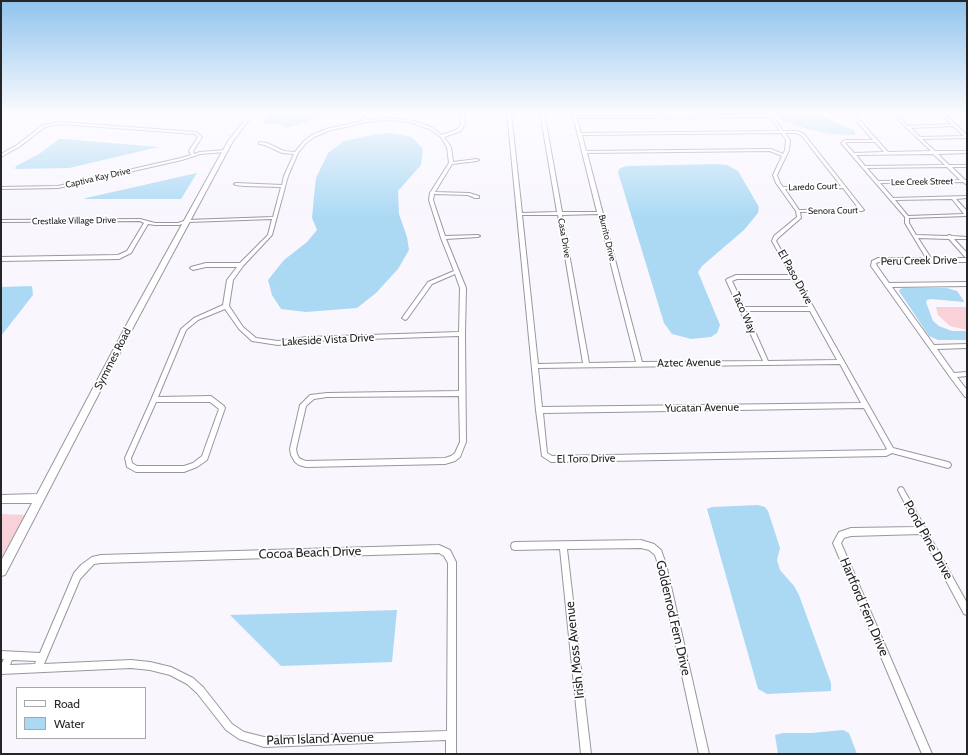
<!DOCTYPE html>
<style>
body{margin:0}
#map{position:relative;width:968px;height:755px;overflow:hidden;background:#f9f6fe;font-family:Cabin,sans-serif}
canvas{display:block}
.frame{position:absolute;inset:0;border:2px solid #262528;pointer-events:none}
.legend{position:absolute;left:16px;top:687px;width:130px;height:52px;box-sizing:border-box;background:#fff;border:1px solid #a8a8a9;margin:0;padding:5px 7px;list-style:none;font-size:12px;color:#262528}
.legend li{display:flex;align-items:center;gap:8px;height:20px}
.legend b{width:20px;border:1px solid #a8a8a9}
</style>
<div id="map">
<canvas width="968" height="755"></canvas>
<div class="frame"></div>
<ul class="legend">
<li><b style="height:5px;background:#fff"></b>Road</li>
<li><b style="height:11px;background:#abd9f4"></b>Water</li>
</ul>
</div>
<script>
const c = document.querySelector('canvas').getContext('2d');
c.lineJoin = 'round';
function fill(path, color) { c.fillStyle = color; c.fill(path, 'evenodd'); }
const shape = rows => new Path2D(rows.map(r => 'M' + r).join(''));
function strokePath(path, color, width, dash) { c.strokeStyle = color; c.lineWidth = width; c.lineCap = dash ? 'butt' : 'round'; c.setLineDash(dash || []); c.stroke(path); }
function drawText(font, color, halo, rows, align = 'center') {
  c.font = font + ' Cabin,sans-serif'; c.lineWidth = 3.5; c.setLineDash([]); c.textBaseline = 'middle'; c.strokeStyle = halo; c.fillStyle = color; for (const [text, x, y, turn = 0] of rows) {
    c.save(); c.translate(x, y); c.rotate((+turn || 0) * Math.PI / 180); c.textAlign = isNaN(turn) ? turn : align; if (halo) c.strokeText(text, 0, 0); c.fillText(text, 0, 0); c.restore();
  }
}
fill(shape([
 [936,307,967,307,967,330,950,326,938,315],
 [1,514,27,515,1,563]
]), '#f9d1d8');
fill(shape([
 [271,112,337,112,287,128,278,124,266,124,262,122],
 [780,112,809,112,818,114,855,131,855,135,831,134,807,129,781,120,778,114],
 [391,133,412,137,423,149,421,165,398,191,399,214,407,237,409,250,398,269,376,293,357,308,306,312,281,309,272,295,268,280,284,260,307,242,317,230,312,218,314,196,316,178,328,153,344,141,373,135],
 [59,139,64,139,159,147,69,168,15,169,16,166,39,154],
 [716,164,727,165,738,171,759,207,758,213,744,230,702,266,698,272,720,325,717,333,711,337,691,339,672,334,664,323,618,172,620,168,627,166],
 [197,173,181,199,84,199,86,198],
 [32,286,33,295,1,336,1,287],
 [903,288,947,288,957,291,964,301,964,302,931,299,927,300,926,302,933,321,939,326,952,331,967,331,967,340,938,340,929,336,899,291,900,289],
 [758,505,765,507,768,511,780,548,777,560,780,570,794,586,799,595,831,683,831,691,767,694,758,689,707,509,712,507],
 [397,610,392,662,281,666,230,615],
 [843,730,849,733,857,754,778,754,775,735,783,733,811,733]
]), '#abd9f4');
const street = shape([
 [1,112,4,112,1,114,1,112],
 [353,112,357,112,367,120,388,118,408,120,411,112,415,112,411,120,431,127,442,135,458,129,461,124,460,112,464,112,465,124,461,131,444,137,451,147,453,162,477,159,479,160,477,161,452,164,435,192,469,193,479,196,479,198,475,198,468,195,434,194,433,200,445,236,478,235,480,236,478,237,446,239,466,288,465,334,466,442,460,457,455,461,445,464,306,467,299,465,295,462,291,455,290,449,300,405,310,395,327,393,459,391,459,336,307,341,278,345,252,341,239,329,225,309,198,320,186,330,158,397,211,396,224,406,225,408,207,460,197,467,184,472,136,472,127,467,125,458,151,400,181,329,194,318,223,305,227,280,237,267,206,267,193,270,190,268,191,267,206,263,240,263,268,235,272,219,188,222,179,225,155,225,148,224,131,253,119,259,1,261,1,257,118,255,127,251,144,223,140,221,1,222,1,220,140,219,155,223,178,223,187,220,273,217,281,187,244,186,236,185,234,184,236,183,282,185,284,176,294,154,282,153,265,145,259,144,259,142,267,143,284,151,295,152,304,141,312,135,326,129,363,121,353,112],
 [388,120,409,122,429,129,441,137,447,147,449,163,430,193,429,200,441,238,454,271,428,282,402,318,405,320,407,319,432,284,455,274,460,288,459,332,307,337,278,341,256,338,243,327,229,306,233,280,243,266,272,235,288,176,298,153,306,143,314,137,328,131,366,122,388,120],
 [459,396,460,442,455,453,451,456,445,458,306,461,303,460,299,458,297,454,296,449,306,406,314,399,327,397,459,396],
 [156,402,210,402,219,409,202,456,193,463,184,466,137,466,132,463,131,458,156,402],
 [507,112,511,112,522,213,557,212,540,112,544,112,562,212,597,212,572,112,576,112,577,116,768,115,766,112,770,112,783,131,798,131,804,134,864,210,862,211,800,212,801,218,778,238,776,241,893,448,948,462,950,463,951,465,950,467,948,468,892,453,886,456,551,462,542,456,536,410,507,112],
 [770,117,780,131,581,133,577,118,770,117],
 [781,133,786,140,785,150,783,154,771,149,586,151,582,135,781,133],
 [785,133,797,133,802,136,841,186,783,187,780,183,777,175,789,150,790,140,785,133],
 [770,151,782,156,773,175,776,183,796,211,797,217,774,236,772,241,791,275,736,275,727,279,726,280,763,361,642,362,587,153,770,151],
 [843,188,859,209,799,210,785,189,843,188],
 [598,214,636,362,589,363,562,215,598,214],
 [522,215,558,215,583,363,538,364,522,215],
 [737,279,793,279,808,307,744,307,732,281,737,279],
 [746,311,810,311,837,360,768,361,746,311],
 [840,364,861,403,542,407,538,368,840,364],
 [864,408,887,449,885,450,552,456,547,453,543,413,864,408],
 [824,112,834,113,849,113,851,112,853,113,939,113,938,112,942,112,967,135,967,138,922,139,935,151,967,151,967,153,938,154,949,165,967,165,967,167,952,167,965,180,967,180,967,185,963,182,880,183,893,198,967,196,967,198,956,199,967,211,967,216,909,218,909,223,916,235,947,236,949,235,952,236,967,237,967,239,954,239,967,253,967,258,965,257,949,239,918,238,931,258,967,258,967,262,879,262,876,263,877,266,889,283,967,282,967,286,892,287,934,345,967,344,967,348,937,349,954,373,967,372,967,376,957,377,967,390,967,397,965,397,950,377,871,266,872,261,878,258,926,258,905,223,905,217,841,143,845,140,873,140,851,115,834,115,824,112],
 [855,115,893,115,931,151,888,152,855,115],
 [897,115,941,115,951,124,908,126,897,115],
 [953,126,964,136,920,137,911,128,953,126],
 [846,142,875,142,884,152,854,153,845,143,846,142],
 [933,154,945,165,865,166,856,155,933,154],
 [947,167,960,180,878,181,867,168,947,167],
 [952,199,964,214,908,216,895,200,952,199],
 [60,122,196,132,202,137,193,151,194,154,200,152,226,150,228,151,226,152,200,154,182,160,58,188,1,189,1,187,58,186,181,158,191,155,189,151,198,137,195,134,60,124,45,127,19,147,1,157,1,154,17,145,43,125,60,122],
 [901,487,903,488,967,603,967,615,964,614,921,534,851,536,844,538,841,543,932,754,922,754,833,543,839,532,851,528,917,527,898,490,899,488,901,487],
 [641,540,654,544,661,550,666,564,709,754,699,754,658,564,655,555,649,550,641,548,567,549,591,754,581,754,560,549,515,550,512,549,511,546,512,543,515,542,641,540],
 [439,545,450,550,456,562,456,754,446,754,446,740,264,747,239,739,226,730,197,693,187,684,170,675,150,670,131,668,1,674,1,665,4,659,1,659,1,651,40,653,74,573,81,565,92,557,101,555,439,545],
 [439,553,444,556,448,563,447,731,264,737,244,732,232,724,203,687,193,678,171,667,150,662,131,660,44,664,80,579,94,564,101,563,439,553],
 [12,660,36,661,35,664,10,665,12,660]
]);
const secondary = shape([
 [251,112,255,112,233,141,136,322,5,575,1,576,1,561,32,503,1,503,1,495,37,494,128,322,228,141,251,112]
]);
strokePath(street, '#99969f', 2);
strokePath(secondary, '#99969f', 2);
fill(street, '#fff');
fill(secondary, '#fff');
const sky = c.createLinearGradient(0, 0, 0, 217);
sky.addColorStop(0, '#8fc3ed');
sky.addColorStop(0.52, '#fcfbff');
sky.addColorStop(1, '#fcfbff00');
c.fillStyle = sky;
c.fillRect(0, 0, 968, 217);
drawText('9px', '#262528', '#fff', [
 ["Captiva Kay Drive",98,178,-13],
 ["Lee Creek Street",922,182,-1],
 ["Laredo Court",813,187,-2],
 ["Senora Court",833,211,-1],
 ["Crestlake Village Drive",74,221,-1],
 ["Casa Drive",564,238,80],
 ["Burrito Drive",607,238,76]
]);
drawText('11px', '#262528', '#fff', [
 ["Peru Creek Drive",919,261,-1],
 ["El Paso Drive",795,277,61],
 ["Taco Way",744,313,66],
 ["Lakeside Vista Drive",328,340,-3],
 ["Symmes Road",113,359,-63],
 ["Aztec Avenue",689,363,-1],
 ["Yucatan Avenue",702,408,-1],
 ["El Toro Drive",586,459,-1]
]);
drawText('13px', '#262528', '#fff', [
 ["Pond Pine Drive",928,540,61],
 ["Cocoa Beach Drive",310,553,-2],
 ["Hartford Fern Drive",864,607,67],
 ["Goldenrod Fern Drive",673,618,77],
 ["Irish Moss Avenue",575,650,-96],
 ["Palm Island Avenue",320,739,-2]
]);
</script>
